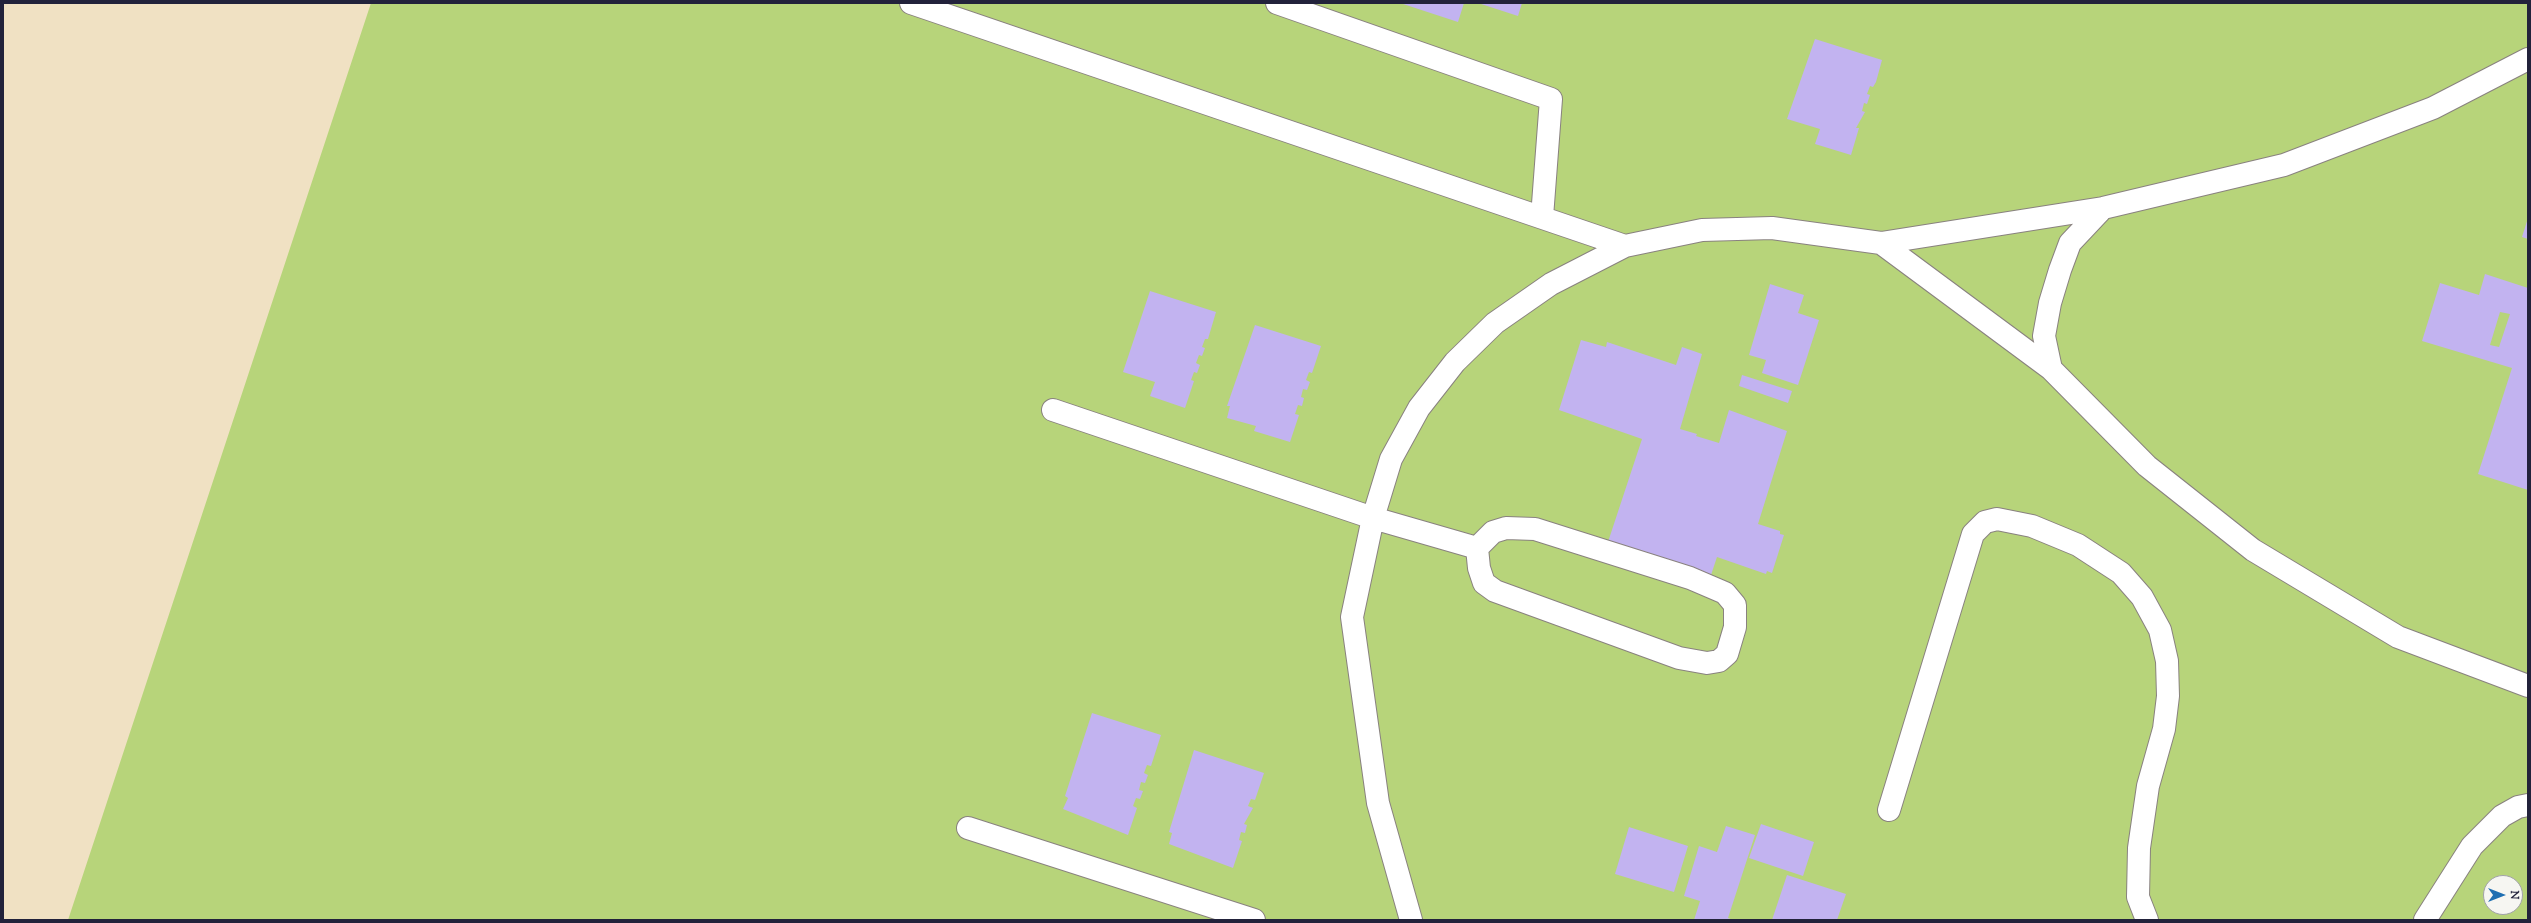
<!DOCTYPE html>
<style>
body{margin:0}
#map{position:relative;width:2531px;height:923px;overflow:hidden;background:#f0e1c3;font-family:"Sorts Mill Goudy",serif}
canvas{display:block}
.frame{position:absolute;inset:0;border:4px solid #22223b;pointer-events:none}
.north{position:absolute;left:2483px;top:875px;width:40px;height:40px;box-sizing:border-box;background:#f6f6f2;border:1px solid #a1a1a9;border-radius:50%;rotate:90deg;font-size:11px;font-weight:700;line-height:16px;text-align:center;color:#22223b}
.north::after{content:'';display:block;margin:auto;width:14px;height:18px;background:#1f6fb2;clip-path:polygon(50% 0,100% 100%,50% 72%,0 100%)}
</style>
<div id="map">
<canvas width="2531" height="923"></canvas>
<div class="frame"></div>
<div class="north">N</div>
</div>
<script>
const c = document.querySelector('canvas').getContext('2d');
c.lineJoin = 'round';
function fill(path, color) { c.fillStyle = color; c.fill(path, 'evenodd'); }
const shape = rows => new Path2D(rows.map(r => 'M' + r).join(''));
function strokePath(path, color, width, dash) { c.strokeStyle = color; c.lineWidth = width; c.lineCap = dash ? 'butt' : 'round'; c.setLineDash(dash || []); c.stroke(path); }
fill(shape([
 [371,3,2528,3,2528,920,68,920],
 [2491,883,2515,883,2515,907,2491,907]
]), '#b7d47a');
fill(shape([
 [1400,3,1464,3,1458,22],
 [1478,3,1522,3,1518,16],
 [1815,39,1882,60,1876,82,1873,87,1870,86,1867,94,1870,95,1867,104,1864,103,1862,111,1865,112,1856,128,1859,128,1851,155,1815,144,1820,129,1787,119],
 [2528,218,2528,239,2522,237],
 [2485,274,2528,288,2528,490,2478,474,2512,368,2422,341,2440,283,2479,295],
 [2500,312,2510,314,2499,347,2490,345],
 [1770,284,1804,295,1798,313,1819,320,1798,385,1762,373,1766,360,1749,355],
 [1150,291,1216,312,1208,339,1205,339,1202,347,1205,348,1202,356,1199,355,1196,363,1200,365,1197,373,1194,372,1191,380,1194,381,1185,408,1150,396,1155,382,1123,372],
 [1255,325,1321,346,1312,373,1309,372,1306,380,1310,382,1307,390,1303,389,1301,397,1304,398,1302,406,1298,405,1295,414,1299,415,1290,442,1254,431,1256,426,1227,418,1230,406,1227,406],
 [1581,340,1606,347,1607,342,1676,365,1682,347,1702,354,1680,429,1697,434,1696,436,1719,443,1729,410,1787,431,1758,524,1780,531,1780,534,1784,535,1772,573,1767,571,1766,574,1717,557,1710,578,1607,545,1642,439,1559,410],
 [1742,375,1792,391,1788,403,1739,386],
 [1092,713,1161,735,1151,766,1147,765,1144,773,1148,775,1145,783,1141,782,1139,790,1143,791,1140,799,1136,798,1133,806,1137,808,1128,835,1063,809,1068,798,1065,796],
 [1194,750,1264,773,1255,800,1251,799,1248,806,1253,808,1244,824,1247,825,1245,833,1241,832,1239,840,1242,841,1233,868,1169,844,1172,833,1169,832],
 [1761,824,1814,842,1803,876,1749,858],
 [1726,826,1755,835,1728,918,1733,920,1694,920,1700,901,1684,896,1699,846,1717,852],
 [1629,827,1688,846,1674,892,1615,874],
 [1787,875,1846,894,1837,920,1772,920]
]), '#c2b3f0');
const minor = shape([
 [911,3,1625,246],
 [1277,3,1551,99,1542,217],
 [1881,243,2051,369,2147,466,2253,550,2398,637,2528,686],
 [2051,369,2044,336,2050,303,2060,270,2070,243,2103,208],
 [1053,410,1373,518,1477,548,1493,532,1506,528,1535,529,1690,578,1725,593,1735,605,1735,627,1727,654,1719,661,1707,663,1679,658,1495,591,1484,583,1479,568,1477,548],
 [1889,810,1973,534,1985,522,1997,519,2032,526,2078,545,2121,573,2142,597,2160,630,2167,661,2168,696,2164,729,2148,786,2139,848,2138,897,2147,920],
 [968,828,1254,920],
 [1411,920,1378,803,1352,617,1373,518,1391,459,1419,408,1455,362,1495,323,1551,284,1625,246,1702,230,1772,228,1881,243,2103,208,2284,165,2433,108,2528,59],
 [2425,920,2472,846,2502,816,2518,807,2528,805]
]);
strokePath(minor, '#89827f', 24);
strokePath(minor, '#fff', 22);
</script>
